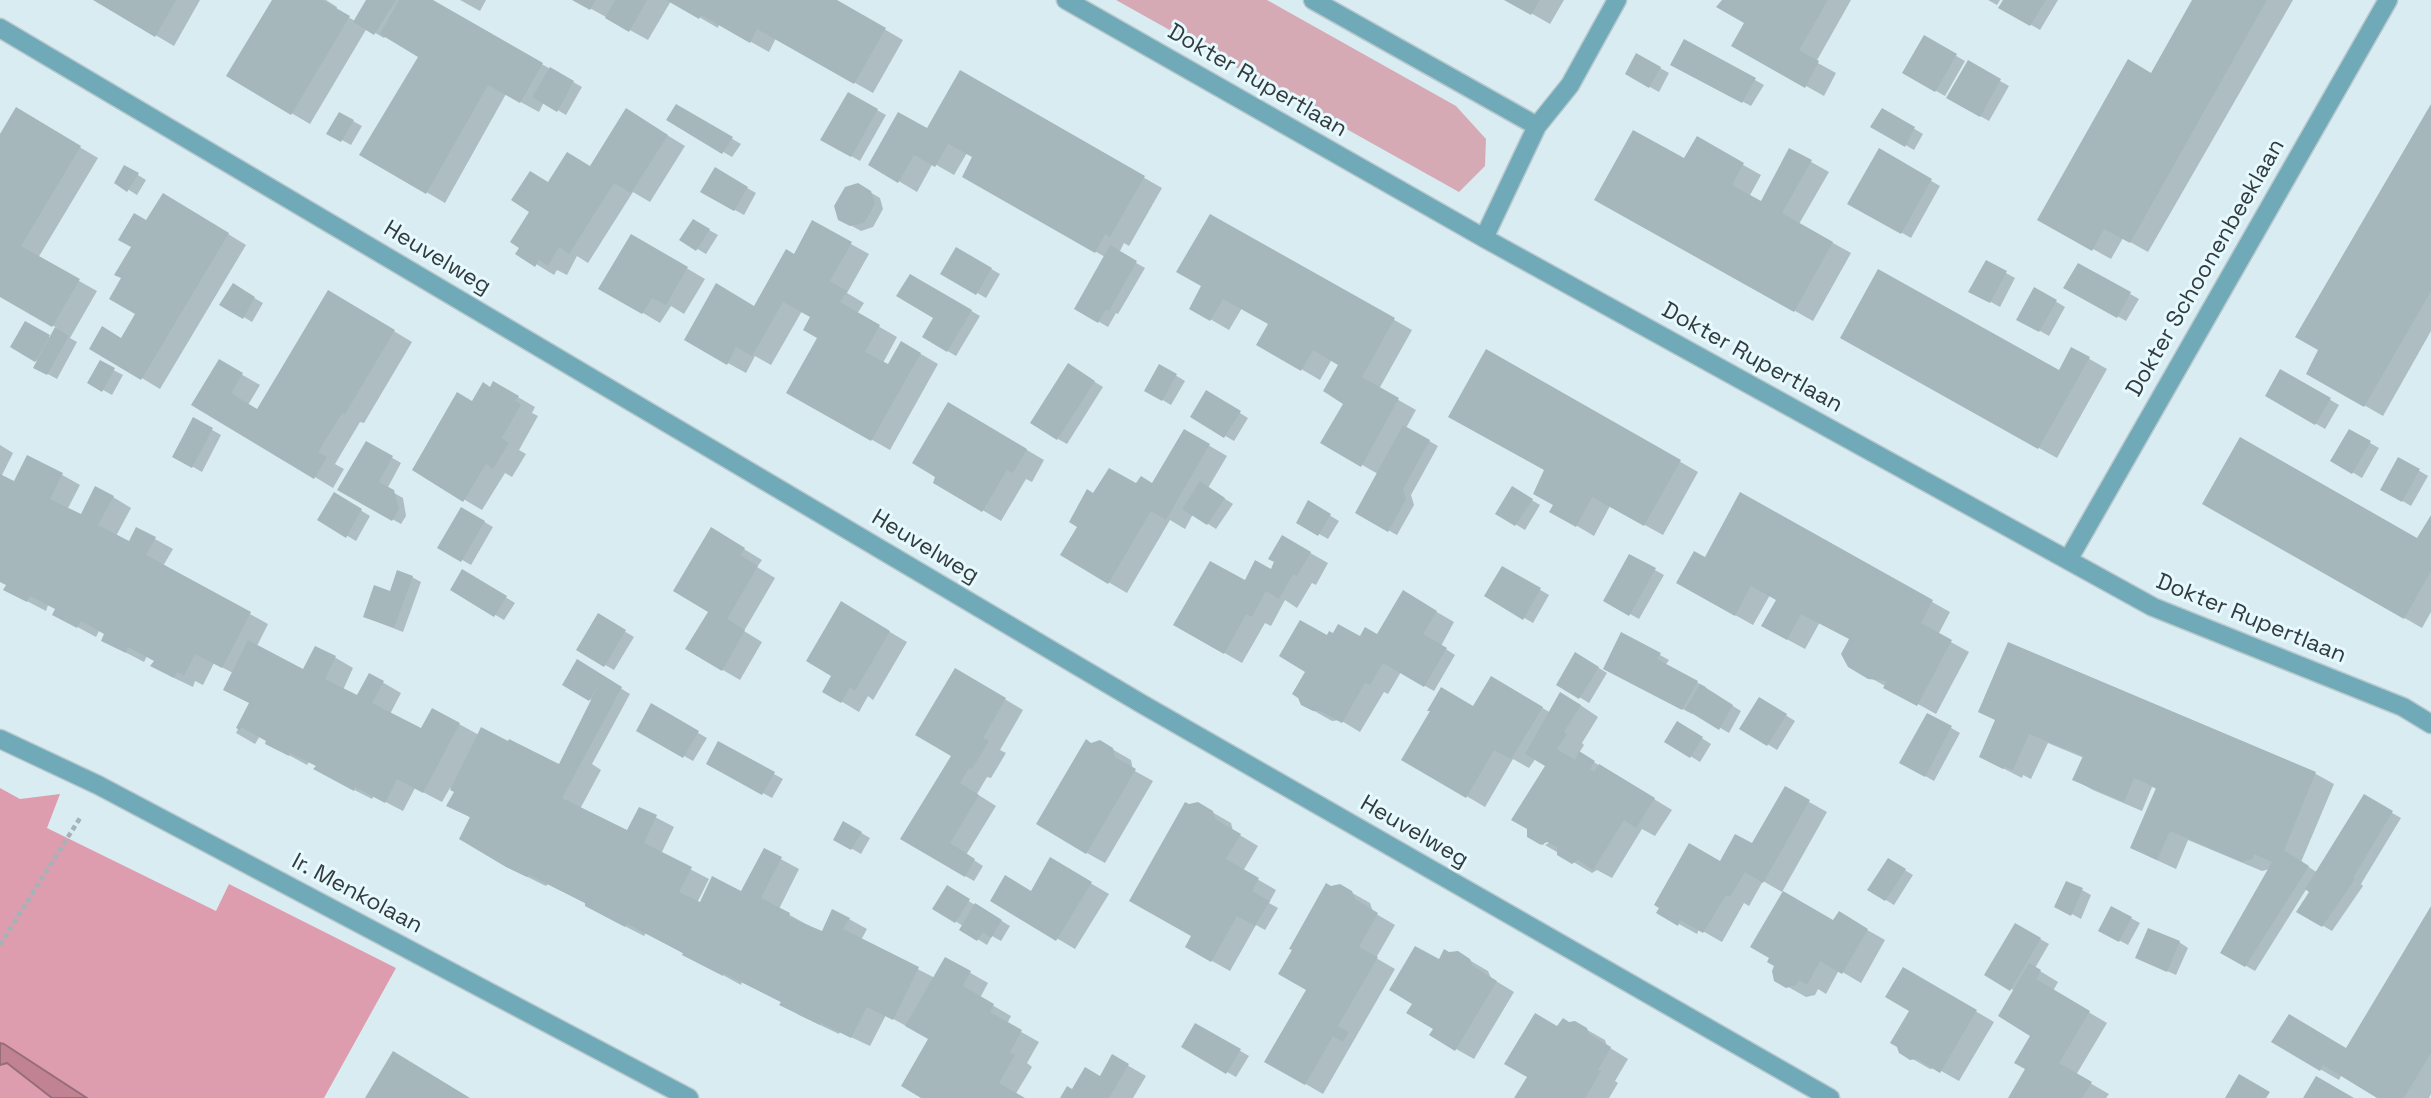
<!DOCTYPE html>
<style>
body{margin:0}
canvas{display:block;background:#d9ecf1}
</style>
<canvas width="2431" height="1098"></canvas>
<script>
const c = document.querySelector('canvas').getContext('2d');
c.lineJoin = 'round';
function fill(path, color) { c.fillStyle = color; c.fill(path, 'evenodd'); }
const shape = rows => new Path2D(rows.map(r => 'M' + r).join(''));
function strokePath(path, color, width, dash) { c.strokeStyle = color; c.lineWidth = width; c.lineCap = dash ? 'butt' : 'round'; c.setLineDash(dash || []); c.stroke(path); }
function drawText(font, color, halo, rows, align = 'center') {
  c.font = font + ' "Space Grotesk",sans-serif'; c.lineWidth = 6; c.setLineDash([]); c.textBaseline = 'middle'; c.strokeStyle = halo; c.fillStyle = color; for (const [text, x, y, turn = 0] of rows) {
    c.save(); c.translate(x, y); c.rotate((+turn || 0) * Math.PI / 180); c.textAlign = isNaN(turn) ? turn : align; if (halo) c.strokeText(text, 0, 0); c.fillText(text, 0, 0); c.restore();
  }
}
fill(shape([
 [1116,0,1267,0,1456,106,1486,139,1485,166,1459,192]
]), '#d6aab5');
fill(shape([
 [0,788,20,799,60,794,47,828,216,911,229,884,396,968,324,1098,87,1098,0,1043],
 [7,1063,35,1083,52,1098,0,1098,0,1065]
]), '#de9daf');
const water = shape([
 [0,1043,4,1044,87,1098,52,1098,7,1063,0,1065,0,1043]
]);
fill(water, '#c18294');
strokePath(water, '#966d7a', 2);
fill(shape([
 [96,0,200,0,174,46],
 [274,0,326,0,337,7,336,10,355,21,368,0,429,0,582,87,566,115,544,102,539,112,506,94,445,203,362,154,421,56,386,36,384,38,367,28,310,124,228,76],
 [460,0,486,0,480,11],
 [575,0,834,0,903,40,873,93,776,38,769,52,719,24,718,28,671,1,648,40],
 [1508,0,1564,0,1550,24],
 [1723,0,1851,0,1816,62,1836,73,1824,96,1733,45,1746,23],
 [1988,0,2000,0,1997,5],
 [2005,0,2058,0,2040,30,2001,7],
 [2194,0,2293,0,2148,252,2123,238,2111,259,2039,219,2152,75],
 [1925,38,1965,61,1945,96,1905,73],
 [1685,41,1764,85,1751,106,1672,64],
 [1637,55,1669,73,1659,92,1627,74],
 [1968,63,2009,86,1989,121,1948,98],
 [961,73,1162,188,1129,246,1124,243,1119,253,1145,268,1118,314,1116,313,1108,327,1077,309,1105,257,964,176,974,157,967,153,954,175,933,163,917,192,870,164,928,131],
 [848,94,886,115,860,161,823,140],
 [676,106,741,144,732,157,668,120],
 [2431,107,2431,331,2383,416,2308,373],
 [17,110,98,158,38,258,97,291,70,338,77,342,57,379,35,367,38,362,13,347,26,323,51,338,57,328,0,295,0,137],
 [1883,110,1923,134,1914,150,1873,126],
 [340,114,362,126,351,145,329,133],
 [644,121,685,146,650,202,633,192,588,263,577,256,567,275,557,270,554,275,518,253,532,212,549,184,591,168],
 [1697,139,1761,175,1749,197,1761,203,1790,150,1829,172,1799,224,1851,253,1813,321,1597,200,1685,161],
 [1879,151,1940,186,1911,238,1850,203],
 [125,167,146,180,137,195,116,182],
 [715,170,756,193,744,215,702,192],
 [858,185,880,198,883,209,873,227,861,231,839,219],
 [181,205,246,245,160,389,92,348,121,340,138,313,123,278,147,222],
 [1210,216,1412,330,1379,389,1416,410,1406,428,1438,446,1411,495,1414,505,1397,535,1357,513,1378,474,1322,442,1346,403,1341,364,1332,359,1320,380,1258,344,1270,324,1242,308,1229,330,1191,308,1203,285],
 [693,221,718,235,706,254,682,240],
 [813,223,869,254,847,293,864,303,857,314,897,337,883,363,889,367,902,343,938,364,890,450,788,392,819,338,812,317,802,311,771,365,755,356,746,373,686,340,754,308,794,256],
 [632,236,705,279,684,314,671,306,660,323,601,288],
 [956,249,1000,274,986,298,942,273],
 [1986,262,2015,278,2000,307,1971,291],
 [2079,265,2139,299,2126,321,2065,287],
 [911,276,980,316,956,356,924,337,936,318],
 [233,286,263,303,252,322,222,304],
 [2035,289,2065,307,2049,336,2019,319],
 [329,292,412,342,364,423,360,422,335,464,344,469,333,488,194,404,220,362,260,385,248,405,258,411],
 [1842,337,2060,373,2072,349,2107,369,2057,458],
 [1487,351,1698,472,1663,535,1610,506,1594,536,1552,511,1555,505,1546,470],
 [100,363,123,375,112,395,89,382],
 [1160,366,1185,381,1171,405,1146,390],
 [1077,371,1103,387,1067,444,1058,439],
 [2281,371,2339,405,2325,429,2267,395],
 [494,383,535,407,532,413,538,416,519,450,526,454,512,477,505,473,482,510,414,470,473,403,491,389],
 [1207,393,1248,418,1234,441,1193,417],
 [949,404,1044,460,1032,482,1026,479,1001,521,935,482],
 [193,419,221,435,202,472,174,456],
 [1184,431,1227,456,1208,488,1233,504,1216,529,1193,514,1185,529,1170,520,1127,593,1062,555,1080,526,1094,495,1136,486,1153,485],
 [2349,431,2379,448,2362,478,2332,460],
 [367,443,401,463,387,489,403,498,406,516,401,524,340,490],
 [0,445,13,453,1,477,15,484,43,464,80,485,67,510,80,517,113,497,131,508,116,536,130,543,137,529,173,549,163,566,268,624,257,646,304,671,316,648,336,658,353,668,343,690,357,697,370,675,401,693,390,714,422,731,459,724,479,735,560,766,593,701,565,684,578,662,630,694,592,764,601,770,580,809,628,832,640,809,674,827,661,854,709,879,697,903,700,904,741,893,764,850,799,869,779,909,822,933,849,919,867,929,861,940,935,978,946,959,988,983,980,998,1011,1016,1007,1024,1039,1042,1027,1063,1032,1067,1015,1095,1021,1098,924,1098,930,1039,886,1015,870,1046,840,1032,839,1034,799,1015,783,1003,742,982,741,985,646,933,644,936,605,916,587,904,548,884,546,886,507,867,471,818,449,805,456,791,450,788,442,802,415,788,403,811,374,796,372,799,333,779,318,766,309,762,307,765,285,753,260,736,255,744,236,733,251,704,233,673,214,663,203,685,195,681,193,687,170,676,156,661,147,656,144,662,121,650,103,632,99,631,96,637,72,624,57,609,48,605,46,611,23,599,8,585,0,581],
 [2399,459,2428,476,2411,506,2382,489],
 [1512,488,1540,505,1525,530,1497,513],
 [334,494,370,516,356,541,319,519],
 [1741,495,1950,612,1938,635,1969,652,1936,714,1849,666,1851,639,1820,622,1805,649,1781,636,1778,600,1770,595,1753,625,1678,583,1705,559],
 [1309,503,1339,521,1328,539,1298,522],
 [2204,503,2418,541,2431,519,2431,612,2422,628],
 [462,509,493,527,471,565,440,547],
 [711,529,762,560,757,567,775,578,744,631,762,642,740,680,687,649,710,611],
 [1282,537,1328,563,1316,585,1312,583,1297,608,1285,600,1271,626,1265,623,1242,663,1176,625,1245,582,1271,571],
 [1630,556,1664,575,1639,619,1605,600],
 [1503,568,1549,595,1533,623,1486,596],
 [463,571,515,603,504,620,452,589],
 [412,577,421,582,403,632,365,617],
 [1404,593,1454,622,1441,646,1455,655,1434,691,1401,672,1388,694,1384,692,1360,732,1340,720,1332,721,1302,704,1327,638,1361,639,1377,636],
 [842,604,907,642,873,700,868,696,859,712,824,691,834,675],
 [599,616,634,637,614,670,579,650],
 [1622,634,1669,660,1665,666,1706,687,1705,689,1741,711,1729,733,1693,712,1692,714,1614,673],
 [2009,644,2316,774,2334,784,2301,862,2318,873,2364,797,2401,818,2361,884,2363,886,2332,931,2298,911,2311,891,2307,888,2255,971,2222,952,2270,869,2262,871,2188,840,2176,869,2150,857,2132,847,2157,789,2152,787,2142,811,2093,790,2075,780,2084,758,2048,743,2031,779,2023,775,2022,778,1981,757,1997,721],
 [1576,654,1607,673,1589,703,1558,684],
 [956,670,1023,710,1000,750,1006,753,991,778,987,777,977,794,996,806,966,855,983,866,974,881,939,861,953,756],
 [1491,678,1551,713,1579,704,1598,717,1582,743,1584,745,1579,753,1672,810,1655,836,1642,829,1612,878,1597,870,1592,873,1545,845,1556,839,1544,841,1544,845,1528,836,1547,765,1536,758,1529,768,1513,759,1485,807,1404,759,1474,708],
 [1760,699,1795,721,1777,750,1742,728],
 [651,706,707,738,693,761,638,730],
 [1928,715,1960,733,1934,781,1901,762],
 [1686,728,1711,744,1700,762,1666,741],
 [1100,742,1131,760,1133,770,1153,781,1105,863,1087,853,1091,744],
 [718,743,783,779,772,798,708,763],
 [1786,789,1827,812,1782,892,1763,881,1749,906,1744,903,1722,942,1699,929,1697,934,1659,913,1721,863,1752,846],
 [1198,804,1231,823,1233,831,1258,846,1243,871,1276,890,1269,903,1278,908,1265,930,1256,925,1230,971,1187,947,1193,935],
 [844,823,870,838,861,854,835,839],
 [1051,860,1109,894,1075,949,992,900,1032,893],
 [1888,860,1913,875,1894,905,1870,890],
 [1340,886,1370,903,1373,912,1395,925,1376,958,1395,969,1323,1094,1266,1061,1308,989,1331,888],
 [947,888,1010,926,1001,941,992,936,987,945,961,929,963,926,934,908],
 [2082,890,2091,895,2081,919,2057,906],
 [2112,908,2140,923,2128,945,2100,930],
 [2431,908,2431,1094,2429,1098,2381,1098,2342,1074,2339,1080,2273,1042,2347,1050],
 [1839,914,1885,940,1861,983,1839,970,1826,994,1818,989,1815,995,1806,997,1776,980,1834,923],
 [2016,925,2049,944,2035,968,2058,982,2053,991,2107,1023,2076,1075,2109,1094,2106,1098,2010,1098,2027,1069,2032,1035,2015,991,1986,975],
 [2179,942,2188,948,2176,975,2147,962],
 [1457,953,1488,971,1491,978,1514,992,1474,1059,1431,1035,1436,1029,1450,954],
 [1904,969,1994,1022,1959,1081,1936,1068,1930,1069,1911,1058,1912,1011],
 [1575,1023,1605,1040,1607,1046,1628,1059,1615,1081,1618,1083,1609,1098,1516,1098,1558,1028],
 [1196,1025,1249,1056,1236,1077,1183,1047],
 [1113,1057,1146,1076,1133,1098,1062,1098,1101,1078]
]), '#0003');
fill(shape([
 [93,0,176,0,155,37],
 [272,0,322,0,350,16,291,115,226,76],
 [366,0,396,0,374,35,353,22],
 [399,0,433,0,543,63,520,103,488,85,426,194,359,155,418,57,380,34],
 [572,0,596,0,590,10],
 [615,0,647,0,629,32,605,18],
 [666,0,837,0,886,28,854,84,757,29,750,43,701,15,699,19],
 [1504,0,1540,0,1531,15],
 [1722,0,1828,0,1799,50,1819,61,1805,88,1731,46,1744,23,1716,7],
 [2003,0,2046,0,2030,26,1998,8],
 [2192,0,2267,0,2130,243,2104,229,2092,251,2037,220,2128,59,2151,73],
 [1924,35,1957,54,1935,92,1902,73],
 [1684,39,1756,78,1742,103,1670,65],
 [1636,53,1661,67,1649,88,1625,74],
 [1968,60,2001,79,1980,117,1946,98],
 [550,67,574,81,557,112,532,97],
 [960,70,1145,176,1110,237,1105,234,1095,253,962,177,972,157,948,144,935,167,914,155,898,183,868,165,898,112,927,128],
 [848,92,878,109,851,157,820,140],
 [676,104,733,137,722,154,666,120],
 [2431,104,2431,291,2364,407,2306,374,2318,350,2295,337],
 [16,107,81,146,21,246,80,279,52,327,0,297,0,134],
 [626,108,668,135,631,193,614,183,569,254,559,247,548,266,539,260,535,267,515,254,519,248,510,242,529,212,511,200,530,171,548,182,567,152,590,166],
 [1882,108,1915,127,1905,147,1870,127],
 [339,112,354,120,341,142,326,134],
 [1633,130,1684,158,1697,136,1744,163,1732,185,1761,201,1789,148,1812,160,1782,213,1833,242,1794,312,1594,200],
 [1879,148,1932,179,1901,234,1847,204],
 [124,165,139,173,127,192,114,183],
 [715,167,748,187,734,211,700,192],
 [858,183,871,191,875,204,864,223,850,226,838,220,834,206,845,187],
 [163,193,229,233,141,380,89,349,102,326,121,338,135,314,109,299,121,278,114,275,131,247,118,240,134,213,146,220],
 [1210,214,1395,318,1362,377,1399,398,1361,467,1320,443,1343,404,1323,391,1338,365,1313,350,1301,371,1256,345,1268,324,1223,299,1210,321,1189,309,1201,286,1176,272],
 [693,219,710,229,696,251,679,240],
 [812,220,852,242,830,281,847,291,840,302,880,325,865,352,888,364,901,341,921,353,871,441,786,393,817,338,803,330,810,317,783,302,752,356,736,347,727,365,684,340,716,283,754,306,786,249,794,254],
 [631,234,688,267,666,305,652,298,642,314,598,289],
 [1110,245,1137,261,1109,311,1106,309,1098,323,1074,309],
 [956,247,992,268,976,295,940,274],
 [1986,260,2007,271,1990,303,1968,292],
 [2078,263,2131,292,2117,318,2063,288],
 [1878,269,2059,370,2071,347,2090,357,2038,449,1840,338],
 [910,274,972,310,947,352,922,337,933,318,896,296],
 [233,283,255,297,243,319,219,305],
 [2034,287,2057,300,2039,332,2016,320],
 [328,290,395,330,345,414,342,413,318,452,327,457,314,479,191,405,219,359,243,373,231,393,257,409],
 [25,321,50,335,35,362,10,347],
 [55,327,69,336,47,375,33,368],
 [1486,349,1681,460,1644,526,1592,497,1576,527,1549,512,1553,505,1533,494,1544,470,1448,417],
 [100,360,115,368,102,392,87,383],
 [1068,363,1095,381,1057,440,1030,423],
 [1159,364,1177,374,1162,401,1144,391],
 [2280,369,2331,398,2315,425,2265,396],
 [493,381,519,396,515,401,521,404,502,438,509,443,493,469,486,464,463,502,412,470,457,392,472,401,483,382,490,387],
 [1206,390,1241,411,1224,438,1190,417],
 [948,402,1027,449,1013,473,1007,470,982,512,933,483,935,477,912,463],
 [193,417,213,428,192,468,172,457],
 [1403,425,1430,440,1403,489,1406,499,1388,532,1355,513],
 [1184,429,1210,444,1166,520,1151,511,1108,584,1060,555,1077,527,1069,522,1087,489,1093,493,1109,468,1136,483,1141,476,1152,483],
 [2349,429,2371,441,2352,474,2330,461],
 [2240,437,2417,538,2431,515,2431,571,2404,619,2202,504],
 [366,441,393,456,379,482,394,490,399,509,392,521,337,490],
 [27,455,63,473,50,499,81,514,95,486,114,496,98,525,129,541,136,527,156,537,146,555,251,612,222,668,195,654,184,676,177,672,174,678,150,666,154,661,128,647,126,653,101,641,104,634,83,622,80,622,77,628,52,615,55,609,30,596,27,602,3,590,6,585,0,582,0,474,14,481],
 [2398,457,2420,469,2402,502,2380,490],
 [1200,481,1225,498,1207,525,1182,509],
 [1512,486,1533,499,1515,526,1495,514],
 [334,492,362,509,346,538,317,520],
 [1740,492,1933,600,1921,623,1952,640,1917,706,1883,688,1887,681,1868,679,1848,667,1841,654,1849,639,1801,614,1787,640,1761,626,1776,600,1751,586,1735,616,1676,583,1694,551,1705,557],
 [1308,500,1331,514,1318,536,1296,523],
 [461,507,485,521,461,562,437,548],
 [711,527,745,548,740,555,758,566,727,619,745,630,722,671,685,649,708,612,673,591],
 [1282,535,1311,552,1297,576,1293,574,1279,599,1266,591,1252,617,1246,614,1224,654,1173,625,1210,561,1245,580,1255,560,1271,569,1274,562,1268,559],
 [1629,554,1656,568,1629,616,1603,601],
 [1502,566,1541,588,1523,620,1484,596],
 [462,569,507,596,494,617,450,590],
 [397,570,413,576,394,628,363,617,374,585,390,591],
 [1403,590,1437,611,1423,634,1447,648,1424,687,1383,663,1370,685,1365,683,1342,723,1320,711,1313,711,1301,705,1298,698,1292,694,1305,672,1279,656,1300,620,1327,635,1329,631,1333,633,1338,624,1360,636,1365,627,1377,634],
 [841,601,890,631,855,691,850,687,841,703,822,692,831,676,806,661],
 [598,613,626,630,604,667,576,650],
 [1621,632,1661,653,1657,659,1698,681,1682,710,1603,669],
 [248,640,303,669,315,646,336,656,325,679,357,695,369,673,384,681,372,703,421,728,432,708,460,723,423,793,397,779,385,803,355,787,354,791,313,769,316,766,290,753,289,756,265,744,266,741,241,727,240,730,236,728,249,703,223,690],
 [2008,642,2316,772,2284,850,2309,866,2245,967,2220,953,2272,862,2254,854,2253,859,2242,862,2170,831,2157,860,2130,848,2156,788,2134,778,2124,802,2072,780,2083,756,2029,734,2013,770,2005,767,2003,769,1979,757,1995,720,1978,712],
 [1575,652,1599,667,1579,699,1556,685],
 [577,659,622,687,562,798,627,830,639,807,657,815,644,843,692,867,679,892,700,902,712,876,741,891,764,848,782,857,761,898,790,913,789,917,822,931,832,909,850,918,843,929,919,967,893,1020,867,1007,851,1038,821,1023,820,1025,779,1005,781,1002,723,973,723,976,682,955,683,953,627,924,625,927,585,906,585,903,529,875,527,877,506,867,459,839,470,817,446,806,454,792,450,790,481,727,508,741,509,739,559,764,600,682,589,701,562,685],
 [955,668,1006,698,983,738,989,741,972,769,969,768,960,783,979,795,950,843,975,859,965,877,900,839,951,756,915,735],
 [1491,676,1543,707,1511,759,1494,750,1466,798,1401,760,1430,711,1427,711,1441,687,1473,706],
 [1700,684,1733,705,1719,730,1685,709],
 [1560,692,1581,705,1564,732,1567,734,1557,749,1575,760,1579,751,1595,761,1590,769,1594,772,1599,764,1655,798,1636,828,1624,820,1593,870,1578,860,1572,864,1557,855,1557,847,1547,842,1541,845,1527,837,1527,829,1511,820,1545,766,1525,754],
 [1759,697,1787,714,1767,746,1739,729],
 [651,703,699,731,683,758,636,731],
 [1927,713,1952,726,1925,777,1899,763],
 [1677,721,1703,737,1690,758,1664,742],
 [1086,739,1091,743,1100,740,1113,748,1115,757,1136,769,1086,854,1036,824],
 [718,741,775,772,762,795,706,764],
 [1785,786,1810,800,1763,883,1745,872,1730,897,1726,895,1703,933,1680,920,1678,926,1656,913,1659,908,1654,905,1689,843,1720,861,1735,834,1752,843],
 [2364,794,2393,811,2353,878,2355,879,2322,927,2296,912,2309,892,2305,889],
 [1185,802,1189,804,1198,802,1213,811,1215,819,1241,834,1226,859,1259,878,1252,891,1270,901,1255,926,1237,916,1211,962,1185,947,1191,936,1129,901],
 [843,821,862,832,851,850,833,840],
 [1050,857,1092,882,1056,941,990,901,1005,875,1031,891],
 [1888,858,1906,869,1885,901,1867,890],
 [2066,881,2083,888,2071,916,2054,907],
 [1326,883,1331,886,1340,884,1352,891,1355,899,1378,913,1359,947,1378,957,1338,1026,1349,1032,1343,1042,1333,1036,1305,1085,1264,1062,1306,990,1278,974,1292,950,1289,949],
 [947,885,970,899,955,923,932,909],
 [1783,891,1833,920,1839,911,1868,929,1842,974,1820,961,1807,985,1799,980,1796,985,1786,988,1774,981,1772,971,1774,966,1767,962,1769,958,1750,947],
 [975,903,1002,920,991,938,983,932,977,941,959,930],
 [2111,906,2132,917,2119,942,2098,931],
 [2431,906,2431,1053,2404,1098,2377,1098,2323,1065,2320,1071,2271,1042,2289,1014,2346,1048],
 [2015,923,2041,938,2010,991,1984,975],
 [2148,928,2180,941,2167,972,2135,958],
 [1415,946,1439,959,1444,949,1449,952,1458,951,1470,959,1473,966,1497,981,1455,1051,1429,1035,1433,1029,1406,1013,1412,1004,1389,990],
 [945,957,971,971,963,986,994,1004,990,1012,1022,1030,1010,1052,1015,1055,999,1083,1025,1098,921,1098,901,1086,928,1039,905,1026],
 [2029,963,2041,970,2036,979,2090,1011,2059,1063,2092,1082,2082,1098,2008,1098,2025,1069,2014,1063,2030,1036,1998,1016],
 [1903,967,1977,1010,1940,1073,1917,1059,1910,1060,1899,1053,1897,1047,1890,1043,1909,1011,1885,997],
 [1535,1013,1557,1026,1563,1018,1569,1022,1575,1021,1587,1028,1589,1034,1611,1047,1598,1070,1601,1071,1585,1098,1514,1098,1527,1077,1504,1064],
 [1195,1023,1241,1049,1226,1074,1181,1047],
 [393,1051,470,1098,365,1098],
 [1112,1054,1129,1064,1109,1098,1060,1098,1067,1086,1072,1089,1085,1067,1100,1076],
 [2239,1074,2270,1092,2266,1098,2225,1098],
 [2316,1076,2354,1098,2303,1098]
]), '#a5b7bb');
const minor = shape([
 [1066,0,1484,238,2153,607,2403,707,2431,724],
 [1313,0,1537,126],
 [0,28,1142,704,1830,1098],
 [1484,238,1537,126,1570,85,1617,0],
 [2068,560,2388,0],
 [0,739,98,785,689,1098]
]);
strokePath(minor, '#b8c9cd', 21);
strokePath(shape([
 [0,945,80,818]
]), '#a3b3b7', 4.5, [5, 3.5]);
strokePath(minor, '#70a9b7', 18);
drawText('23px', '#333b3d', '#e6f9fe', [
 ["Dokter Rupertlaan",1257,81,30],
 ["Heuvelweg",437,258,31],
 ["Dokter Schoonenbeeklaan",2206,268,-60],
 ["Dokter Rupertlaan",1752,358,29],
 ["Heuvelweg",925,547,31],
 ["Dokter Rupertlaan",2251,619,22],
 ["Heuvelweg",1414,832,30],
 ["Ir. Menkolaan",357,894,28]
]);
</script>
